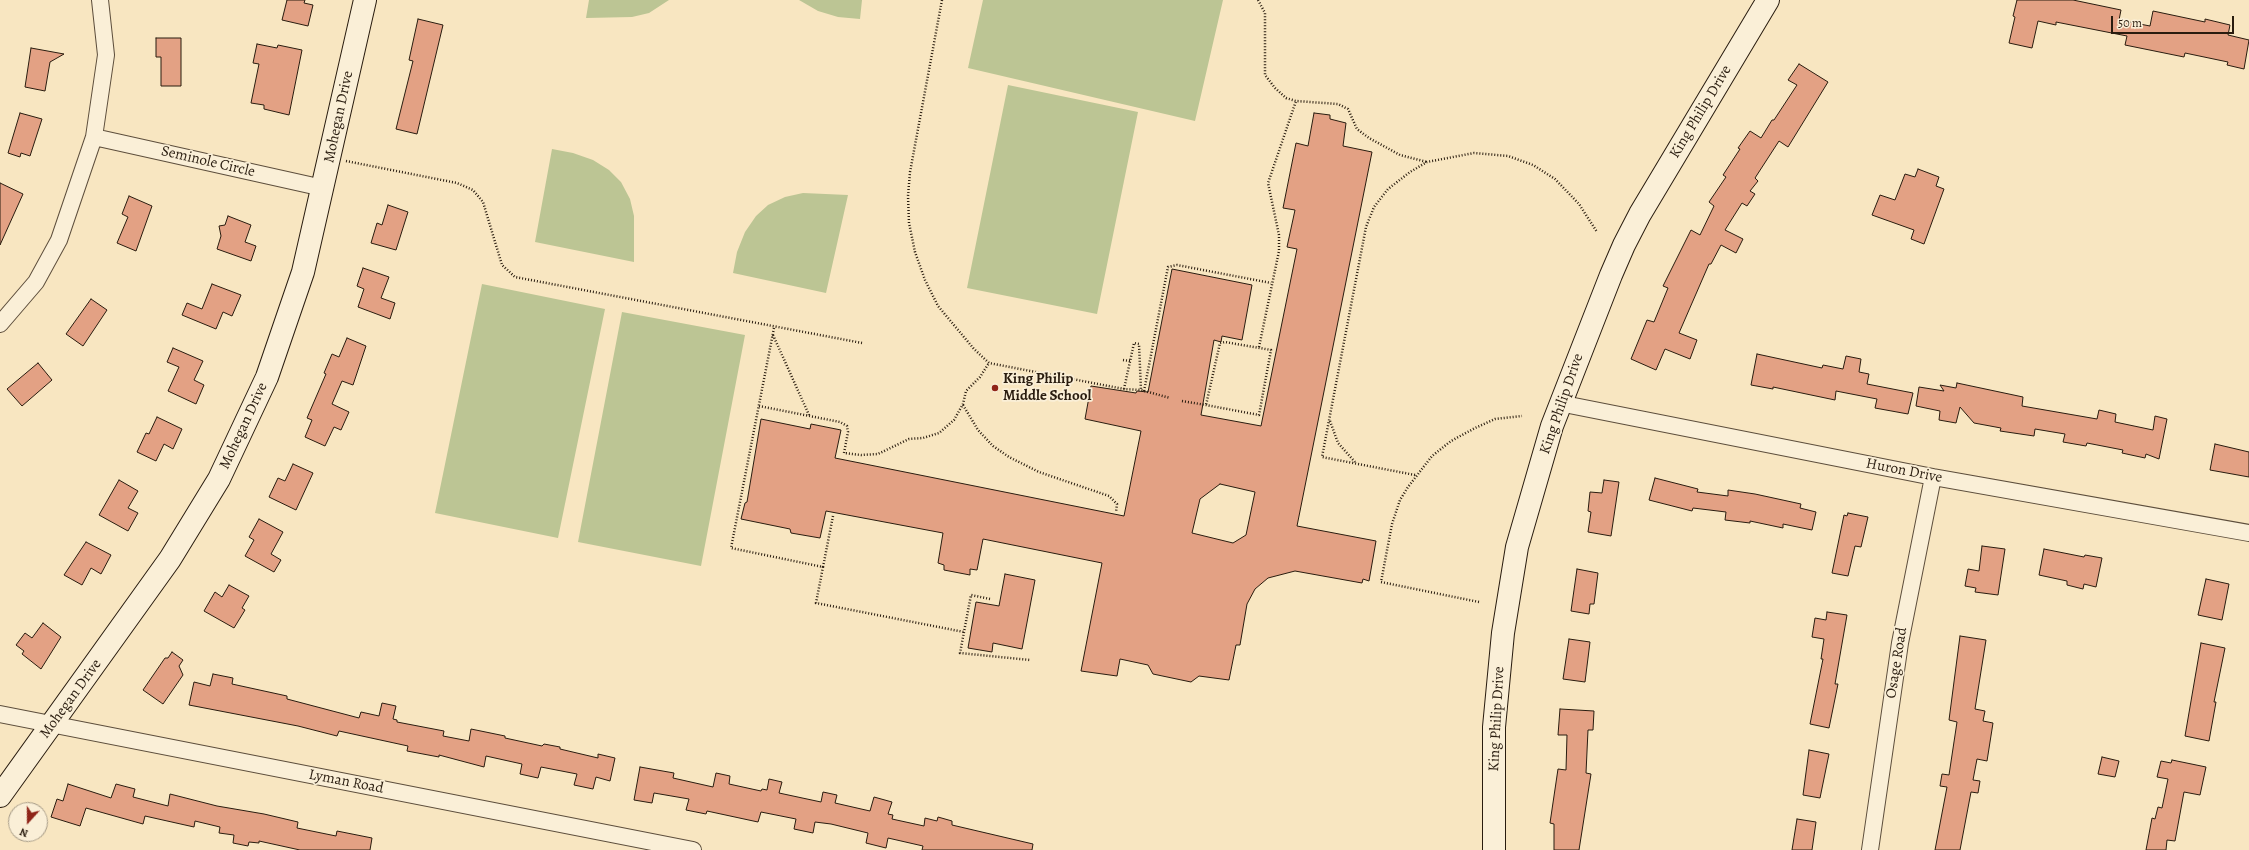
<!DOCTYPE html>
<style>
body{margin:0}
#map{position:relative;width:2249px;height:850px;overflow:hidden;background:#f8e6c1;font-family:Alegreya,serif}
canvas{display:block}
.north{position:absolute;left:8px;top:802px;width:40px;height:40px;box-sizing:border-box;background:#faefd7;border:1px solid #a69b87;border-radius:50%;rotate:201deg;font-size:11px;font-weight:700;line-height:16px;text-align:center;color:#291c0f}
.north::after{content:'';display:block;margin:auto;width:14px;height:18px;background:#8f2418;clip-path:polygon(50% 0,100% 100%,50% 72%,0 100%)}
.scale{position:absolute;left:2111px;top:16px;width:123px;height:18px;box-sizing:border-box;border:2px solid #291c0f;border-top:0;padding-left:5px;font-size:12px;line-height:14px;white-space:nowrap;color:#291c0f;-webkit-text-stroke:3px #faefd7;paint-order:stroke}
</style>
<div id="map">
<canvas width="2249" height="850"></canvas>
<div class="north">N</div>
<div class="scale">50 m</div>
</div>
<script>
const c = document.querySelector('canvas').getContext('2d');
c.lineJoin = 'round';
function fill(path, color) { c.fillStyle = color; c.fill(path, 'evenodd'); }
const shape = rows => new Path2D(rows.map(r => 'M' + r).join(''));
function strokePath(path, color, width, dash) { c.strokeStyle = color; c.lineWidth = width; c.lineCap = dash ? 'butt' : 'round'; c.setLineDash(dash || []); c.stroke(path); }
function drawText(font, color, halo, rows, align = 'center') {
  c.font = font + ' Alegreya,serif'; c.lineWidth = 3.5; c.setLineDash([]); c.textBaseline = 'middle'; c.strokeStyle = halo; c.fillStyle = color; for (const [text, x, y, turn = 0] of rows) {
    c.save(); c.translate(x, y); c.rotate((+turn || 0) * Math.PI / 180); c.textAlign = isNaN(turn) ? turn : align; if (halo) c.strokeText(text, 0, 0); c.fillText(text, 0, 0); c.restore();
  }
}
fill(shape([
 [589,0,669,0,649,13,632,17,586,18],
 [799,0,862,0,860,19,838,17,818,11],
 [983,0,1223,0,1195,121,968,68],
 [1008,85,1138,112,1097,314,967,288],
 [552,149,573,153,593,160,609,170,621,182,630,199,634,216,634,262,535,242],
 [803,193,848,195,826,293,733,273,737,252,745,232,756,216,768,205,785,197],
 [482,284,605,309,558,538,435,513],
 [622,312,745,335,701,566,578,542]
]), '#bcc594');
const building = shape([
 [287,0,305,0,304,3,313,5,308,26,282,20,287,0],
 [2017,0,2073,0,2121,10,2119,20,2150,26,2153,11,2205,22,2205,19,2230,25,2228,35,2249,40,2244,69,2227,65,2228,62,2185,53,2184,57,2125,45,2127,36,2056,22,2056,25,2038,21,2032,48,2009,43,2015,17,2013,16,2017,0],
 [418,19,443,25,417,134,396,129,413,61,409,60,418,19],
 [156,38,181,38,181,86,161,86,161,57,156,57,156,38],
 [257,44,277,48,278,45,302,50,289,115,264,109,264,105,251,103,259,64,253,63,257,44],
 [31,48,64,54,50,62,45,91,25,87,31,48],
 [1799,64,1828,82,1788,147,1779,141,1755,178,1758,181,1750,191,1755,194,1747,206,1742,203,1725,230,1743,239,1736,253,1721,245,1711,264,1709,264,1679,333,1697,340,1690,359,1665,349,1656,370,1631,359,1647,320,1654,322,1668,288,1663,286,1691,230,1700,235,1714,206,1709,202,1726,177,1723,175,1740,149,1738,148,1750,131,1761,138,1772,120,1774,120,1797,85,1788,80,1799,64],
 [20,113,42,119,30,156,21,153,20,157,8,153,20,113],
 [1314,113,1330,115,1330,119,1346,123,1343,146,1372,152,1297,526,1376,541,1369,581,1363,579,1362,583,1295,571,1268,578,1255,589,1247,604,1240,645,1236,645,1229,680,1199,676,1191,682,1153,674,1148,665,1120,659,1117,676,1081,671,1102,563,983,539,977,570,970,569,970,575,944,570,944,565,938,563,943,533,826,511,820,538,791,533,790,529,741,519,745,503,747,502,761,419,810,429,811,424,841,430,835,458,1124,516,1141,431,1085,419,1091,386,1136,393,1137,391,1148,392,1172,269,1252,285,1242,340,1222,336,1221,342,1214,340,1201,415,1261,426,1297,249,1287,247,1295,210,1283,208,1296,143,1308,146,1314,113],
 [1220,484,1255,492,1246,535,1233,543,1192,533,1200,499,1220,484],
 [1918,169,1939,177,1936,186,1944,189,1924,244,1911,239,1914,230,1872,215,1880,195,1895,200,1905,174,1915,177,1918,169],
 [0,183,23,194,0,245,0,183],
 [129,196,152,206,136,251,117,243,128,217,122,214,129,196],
 [388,205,408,212,396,250,371,243,377,223,382,225,388,205],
 [228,216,251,225,245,242,256,246,251,261,217,249,221,236,219,226,225,225,228,216],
 [363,268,389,277,381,298,395,303,390,319,358,307,364,289,357,286,363,268],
 [212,284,241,295,232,316,223,312,216,329,182,315,187,303,202,309,212,284],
 [91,299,107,310,83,346,66,334,91,299],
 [347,338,366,346,353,385,342,381,332,404,349,412,341,430,334,427,325,446,305,437,312,420,307,418,326,374,324,373,332,354,339,357,347,338],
 [173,348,203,361,194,380,204,385,196,404,168,391,179,367,167,362,173,348],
 [1757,354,1822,368,1823,365,1843,369,1846,356,1861,359,1859,372,1869,374,1867,384,1913,393,1908,414,1875,408,1877,399,1836,391,1835,400,1773,387,1773,389,1751,385,1757,354],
 [38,363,52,380,22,406,7,389,38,363],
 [1957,383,2023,397,2022,406,2097,419,2099,410,2116,414,2115,422,2153,430,2155,416,2167,419,2159,459,2146,454,2145,458,2122,453,2123,450,2087,443,2086,446,2063,442,2065,434,2035,429,2034,436,2000,431,2001,428,1974,423,1960,407,1956,423,1939,420,1940,411,1916,406,1919,387,1944,391,1940,385,1956,388,1957,383],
 [157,417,182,429,173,449,164,444,156,461,137,452,146,433,149,434,157,417],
 [2215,444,2249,452,2249,477,2210,470,2215,444],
 [293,464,313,473,296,510,269,497,278,478,285,481,293,464],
 [1655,478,1698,489,1697,492,1728,496,1728,490,1755,494,1801,504,1800,508,1816,512,1812,530,1783,524,1783,528,1750,521,1750,523,1725,520,1726,512,1693,508,1692,511,1649,500,1655,478],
 [119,480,138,491,128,508,138,513,128,531,99,515,119,480],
 [1604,480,1619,482,1611,536,1588,532,1591,512,1588,511,1590,492,1602,493,1604,480],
 [1848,513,1868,517,1861,547,1855,546,1848,576,1832,573,1844,515,1847,516,1848,513],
 [259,519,283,532,271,554,281,560,274,572,245,556,254,540,249,537,259,519],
 [86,542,111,555,101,574,91,568,82,585,64,575,86,542],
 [1982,546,2005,549,1998,595,1975,592,1976,588,1965,586,1968,569,1979,571,1982,546],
 [2044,549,2084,557,2085,555,2102,558,2096,587,2084,584,2083,589,2067,585,2067,581,2039,575,2044,549],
 [1577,569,1598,573,1594,604,1590,604,1589,614,1571,611,1577,569],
 [1005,574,1035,580,1022,649,993,643,992,652,968,648,976,602,999,606,1005,574],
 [2206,579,2229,584,2222,620,2198,615,2206,579],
 [229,585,249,596,242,608,245,610,234,628,204,611,215,592,222,597,229,585],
 [1827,612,1847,615,1835,684,1838,684,1829,728,1810,724,1823,659,1821,659,1824,639,1812,637,1815,618,1826,620,1827,612],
 [43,623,61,637,41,669,22,654,24,651,16,645,25,633,32,638,43,623],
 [1960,636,1986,640,1975,709,1985,711,1983,721,1993,723,1987,761,1977,759,1973,780,1980,781,1978,793,1971,792,1960,850,1935,850,1947,787,1940,786,1942,774,1949,775,1957,722,1949,720,1960,636],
 [1569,639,1590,642,1585,682,1563,679,1569,639],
 [2201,643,2225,648,2214,702,2216,702,2209,741,2185,736,2201,643],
 [172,652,183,660,179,666,183,675,163,704,143,690,165,658,168,658,172,652],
 [213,674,233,678,232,684,287,696,287,699,359,718,361,712,379,716,382,703,396,706,393,719,397,720,397,722,444,731,443,736,469,741,471,729,505,736,505,738,542,746,544,744,560,747,560,749,598,758,598,754,615,758,610,781,596,777,593,789,574,785,577,774,541,767,538,778,520,774,522,764,486,756,484,767,439,755,439,757,407,751,408,746,339,731,337,736,298,726,189,705,194,682,210,686,213,674],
 [1560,709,1594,711,1593,730,1588,730,1586,773,1591,774,1579,850,1554,850,1554,824,1550,823,1558,769,1566,770,1567,735,1558,735,1560,709],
 [1809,750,1829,754,1820,798,1803,795,1809,750],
 [2102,757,2119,761,2115,777,2098,774,2102,757],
 [2172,760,2206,767,2200,795,2184,792,2175,841,2167,840,2166,850,2146,850,2152,818,2155,819,2158,807,2162,808,2168,779,2157,777,2161,761,2171,763,2172,760],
 [640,767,674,773,673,778,713,787,716,773,730,776,729,784,761,791,762,789,767,790,769,779,782,782,779,793,821,802,823,792,837,795,835,803,870,811,874,797,892,802,888,814,893,815,892,819,924,826,925,818,937,821,938,817,952,821,952,825,1033,844,1032,850,922,850,923,846,888,838,886,848,866,843,868,833,831,824,815,822,813,833,794,829,796,819,761,812,758,822,707,811,706,814,686,810,689,799,654,793,652,803,634,800,640,767],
 [68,784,111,798,116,784,135,789,133,797,168,806,170,794,217,806,264,814,298,822,297,828,336,836,337,831,372,838,370,850,300,850,259,841,259,843,249,842,248,846,233,843,234,835,219,833,220,827,195,821,194,827,145,816,143,824,86,808,80,826,51,817,57,799,63,801,68,784],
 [1797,819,1816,822,1812,850,1792,850,1797,819]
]);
fill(building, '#e3a184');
strokePath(building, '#291c0f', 1);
const street = shape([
 [94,137,323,188],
 [0,324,36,282,59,240,94,137,106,55,100,0],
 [1559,403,1933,477,2249,533],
 [0,714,693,850],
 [1870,850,1900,643,1933,477]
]);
const secondary = shape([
 [0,796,170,559,219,479,267,377,303,272,365,0],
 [1494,850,1494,727,1503,633,1517,547,1552,426,1611,275,1624,245,1640,214,1768,0]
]);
strokePath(street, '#5d4e3c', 18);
strokePath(secondary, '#291c0f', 24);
strokePath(shape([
 [942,0,910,172,908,196,909,223,915,252,925,280,938,306,974,349,989,363,1124,389,1141,390,1170,398],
 [1258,0,1265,13,1265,75,1275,88,1286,98,1296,101,1338,104,1348,109,1357,129,1369,138,1400,155,1427,162],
 [346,161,457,183,473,190,483,202,502,265,515,277,862,343],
 [774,328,731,548,823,567,816,603,964,632],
 [773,335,809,415],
 [1259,347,1279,251,1279,235,1268,183,1296,101],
 [1123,360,1130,361],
 [1124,389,1134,343,1139,344,1141,390],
 [1144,391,1168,267,1177,265,1271,283],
 [1182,401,1206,405,1259,415,1271,350,1225,342,1220,343,1206,405],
 [963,405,978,430,993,446,1009,457,1039,472,1109,496,1117,504,1116,512],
 [759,406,840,422,847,426,848,432,844,453,861,455,878,454,909,439,923,438,939,433,954,420,963,404,966,391,980,377,989,363],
 [1330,421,1338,443,1355,462],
 [1415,475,1322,457,1366,227,1374,207,1388,189,1410,172,1427,162,1474,153,1508,156,1533,165,1555,179,1579,204,1597,232],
 [823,567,833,516],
 [990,599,971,595,960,653,1030,660],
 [1479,602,1381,582,1392,524,1400,500,1408,487,1432,456,1451,441,1475,428,1495,419,1522,416]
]), '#291c0f', 2.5, [1, 2]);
strokePath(street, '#faefd7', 16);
strokePath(secondary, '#faefd7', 22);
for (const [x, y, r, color] of [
 [995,388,4,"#8f2418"]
]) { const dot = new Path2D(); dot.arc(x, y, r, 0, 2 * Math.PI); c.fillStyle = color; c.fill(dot); strokePath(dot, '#faefd7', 1.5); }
drawText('15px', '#291c0f', '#faefd7', [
 ["King Philip Drive",1701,112,-59],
 ["Mohegan Drive",339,117,-78],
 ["Seminole Circle",208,162,13],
 ["King Philip Drive",1562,404,-71],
 ["Mohegan Drive",244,426,-65],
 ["Huron Drive",1904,471,11],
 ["Osage Road",1897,663,-81],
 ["Mohegan Drive",71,699,-54],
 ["King Philip Drive",1497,719,-87],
 ["Lyman Road",346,782,11]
]);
drawText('bold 15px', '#291c0f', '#faefd7', [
 ["King Philip",1003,379],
 ["Middle School",1003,396]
], 'left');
</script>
